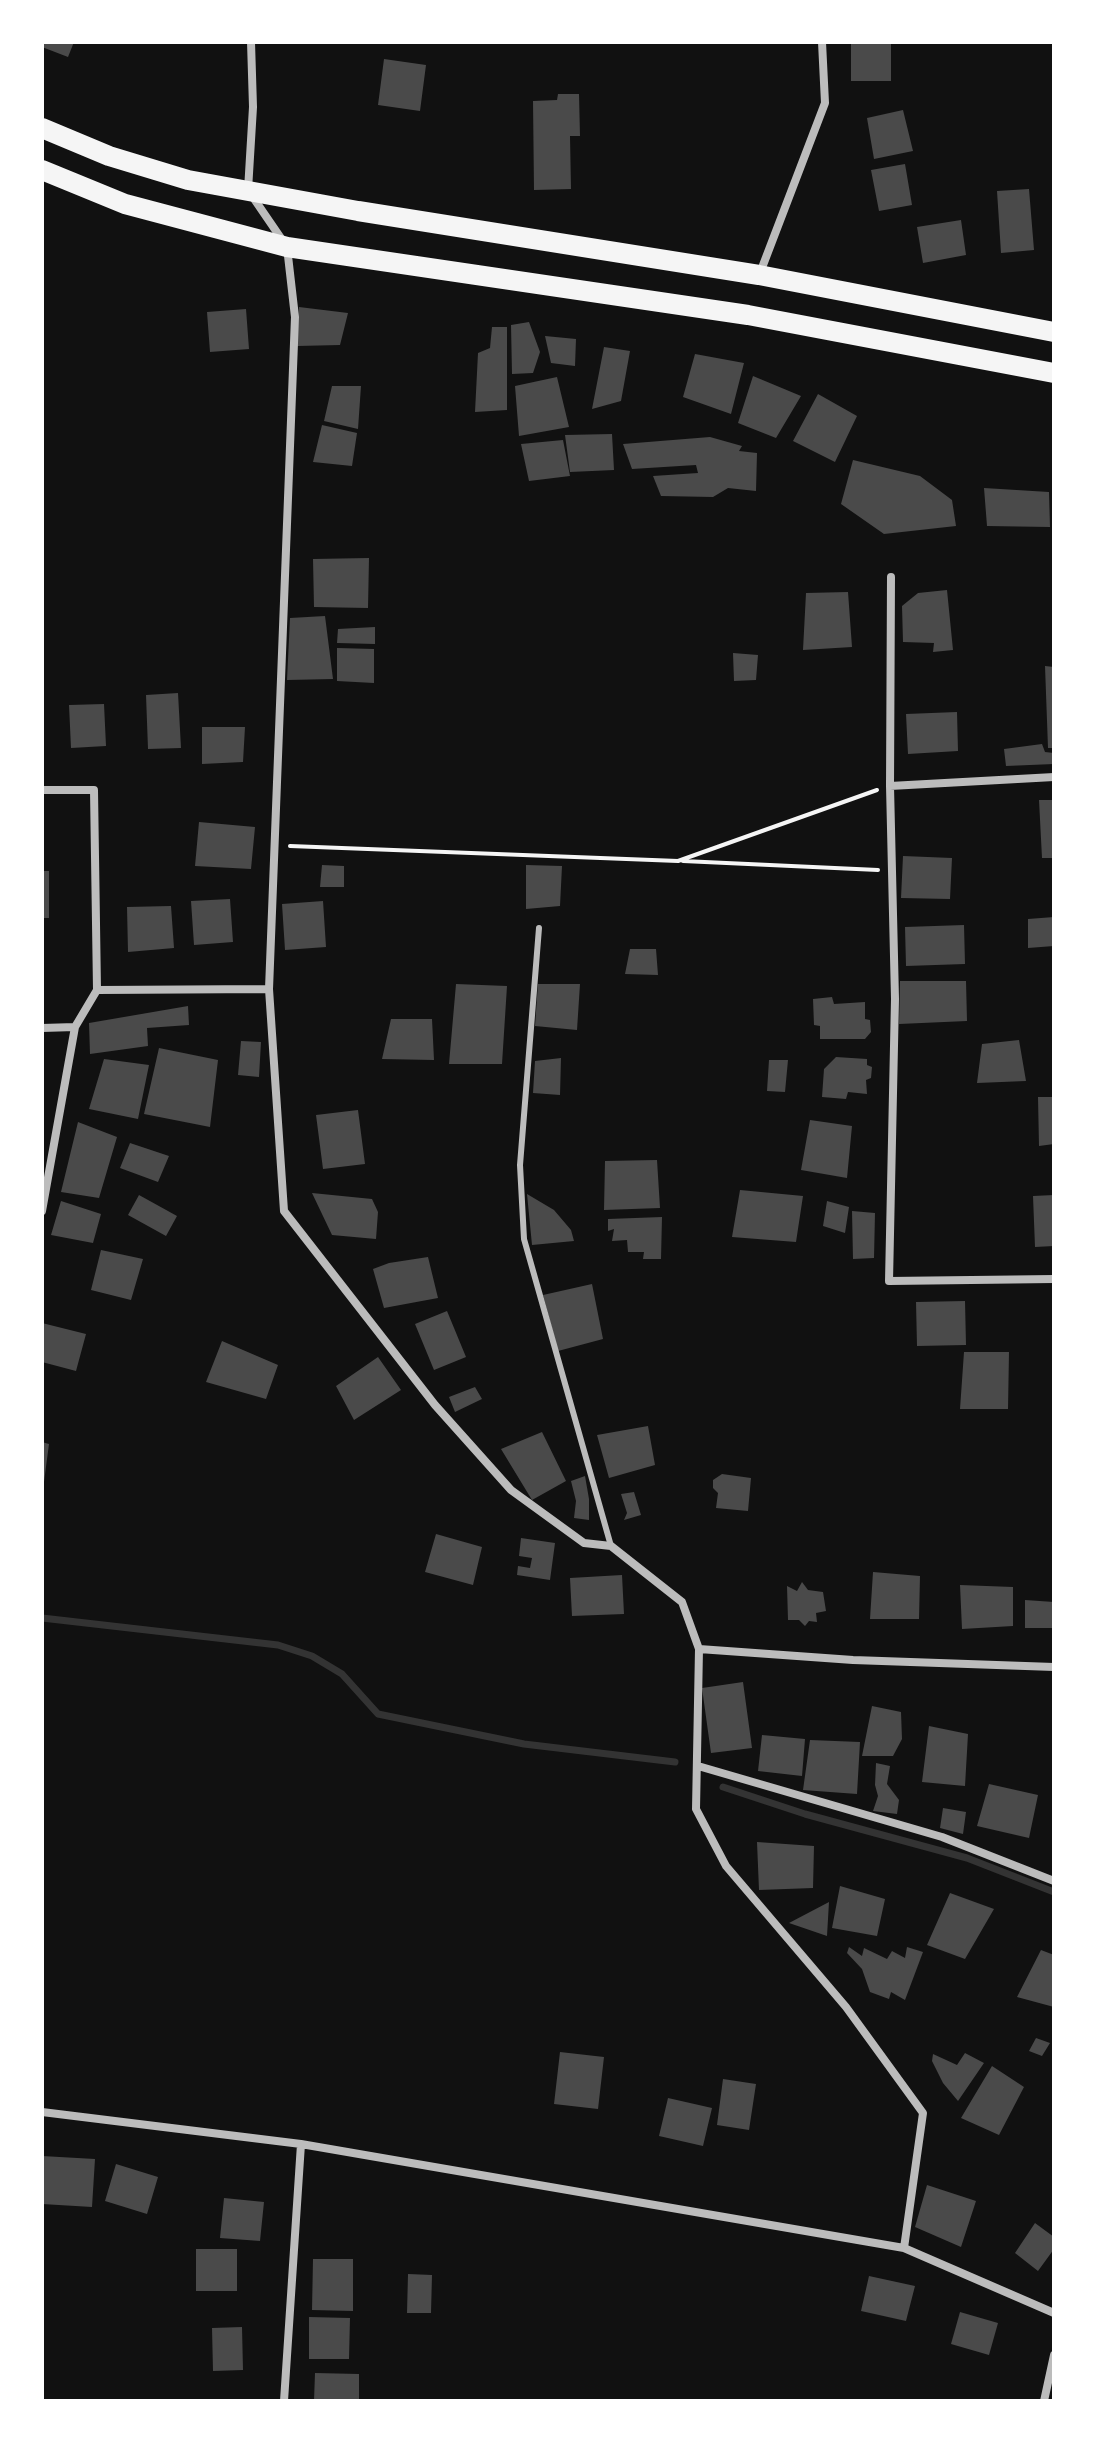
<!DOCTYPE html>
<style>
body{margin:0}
#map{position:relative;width:1096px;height:2443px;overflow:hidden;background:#111;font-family:Poppins,sans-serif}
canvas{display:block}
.frame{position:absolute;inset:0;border:44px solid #fff;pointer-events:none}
</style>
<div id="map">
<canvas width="1096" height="2443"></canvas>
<div class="frame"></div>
</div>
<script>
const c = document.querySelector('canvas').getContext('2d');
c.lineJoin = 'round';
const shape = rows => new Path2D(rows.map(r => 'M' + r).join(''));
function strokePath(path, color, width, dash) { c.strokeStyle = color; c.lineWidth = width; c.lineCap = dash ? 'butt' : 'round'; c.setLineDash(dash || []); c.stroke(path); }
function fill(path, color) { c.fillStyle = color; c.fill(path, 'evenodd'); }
strokePath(shape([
 [42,1618,278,1645,312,1656,342,1674,378,1714,524,1744,675,1762],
 [723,1787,805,1814,967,1858,1054,1892]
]), '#333', 7);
fill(shape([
 [42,42,74,42,68,57,42,47],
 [851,43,891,43,891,81,851,81],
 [384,59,426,65,420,111,378,105],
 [558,94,579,94,580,136,570,136,571,189,534,190,533,101,557,100],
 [903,110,913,151,874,159,867,118],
 [905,164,912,205,879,211,871,170],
 [1029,189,1034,250,1001,253,997,191],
 [961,220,966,255,923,263,917,227],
 [299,307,348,313,340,345,297,346],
 [246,309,249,349,210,352,207,312],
 [529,322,540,352,533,373,512,374,511,325],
 [492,327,507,327,507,410,475,412,478,353,490,348],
 [545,336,576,339,575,366,551,363],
 [604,347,630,351,621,401,592,409],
 [695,354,744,363,731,414,683,397],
 [753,376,801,396,776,438,738,423],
 [557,377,569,427,519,436,515,386],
 [332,386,361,386,358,429,324,421],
 [818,394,857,416,835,462,793,441],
 [322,425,357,433,352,466,313,462],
 [612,434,614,470,570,472,565,435],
 [710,437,742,446,739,451,757,453,756,491,728,488,713,497,661,496,653,476,698,473,696,465,632,469,623,444],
 [563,440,570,476,529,481,521,444],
 [853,460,920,476,952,500,956,526,884,534,841,504],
 [984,488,1049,492,1050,527,987,526],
 [369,558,368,608,314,607,313,559],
 [947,590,953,650,933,652,934,643,903,642,902,606,918,593],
 [848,592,852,647,803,650,806,593],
 [325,616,333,679,287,680,290,618],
 [375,627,375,644,337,643,338,629],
 [337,648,374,649,374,683,337,681],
 [733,653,758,655,756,680,734,681],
 [1045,666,1054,667,1054,748,1048,748],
 [178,693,181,748,148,749,146,695],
 [104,704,106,746,71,748,69,705],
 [957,712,958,751,908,754,906,714],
 [202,727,245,727,243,762,202,764],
 [1042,744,1045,752,1054,753,1054,764,1006,766,1004,749],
 [1039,800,1054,800,1054,858,1042,858],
 [199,822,255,827,251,869,195,866],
 [903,856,952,858,950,899,901,898],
 [322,865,344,866,344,887,320,887],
 [526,865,562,866,560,906,526,909],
 [42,871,49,871,49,918,42,918],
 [230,899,233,942,194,945,191,901],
 [323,901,326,947,285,950,282,904],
 [171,906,174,948,128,952,127,907],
 [1054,917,1054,946,1028,948,1028,919],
 [964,925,965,964,906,966,905,927],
 [630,949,656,949,658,975,625,974],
 [900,981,966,981,967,1021,899,1024],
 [456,984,507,986,502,1064,449,1064],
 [538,984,580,984,577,1030,535,1026],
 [832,997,834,1004,865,1002,865,1019,870,1020,871,1032,865,1039,820,1039,820,1026,814,1025,813,999],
 [188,1006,189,1025,147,1028,148,1046,90,1054,89,1023],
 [391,1019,432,1019,434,1060,382,1059],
 [1019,1040,1026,1081,977,1083,982,1044],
 [241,1041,261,1042,259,1077,238,1075],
 [159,1048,218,1060,210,1127,144,1114],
 [836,1057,867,1059,867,1065,872,1067,871,1078,866,1080,867,1094,848,1092,846,1099,822,1097,824,1069],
 [561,1058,560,1095,533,1093,535,1061],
 [104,1059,149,1065,138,1119,89,1109],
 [769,1060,788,1060,785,1092,767,1091],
 [1038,1097,1054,1097,1054,1144,1039,1146],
 [358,1110,365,1164,323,1169,316,1115],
 [810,1120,852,1126,847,1178,801,1170],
 [78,1122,117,1137,99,1198,61,1192],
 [130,1143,169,1156,158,1182,120,1168],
 [657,1160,660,1208,604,1210,605,1161],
 [740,1190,803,1196,796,1242,732,1237],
 [312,1193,372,1199,378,1212,376,1239,332,1235],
 [527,1194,554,1210,571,1230,574,1241,532,1245],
 [139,1195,177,1216,166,1236,128,1215],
 [1054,1195,1054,1246,1035,1247,1033,1196],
 [61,1201,101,1214,93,1243,51,1235],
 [827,1201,849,1207,845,1233,823,1226],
 [852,1211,875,1213,874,1258,853,1259],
 [662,1217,661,1259,643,1259,644,1252,628,1252,627,1240,612,1241,614,1229,608,1231,608,1219],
 [101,1250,143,1259,131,1300,91,1290],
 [428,1257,438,1298,384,1308,373,1269,389,1263],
 [592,1284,603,1339,558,1351,543,1295],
 [965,1301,966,1345,917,1346,916,1302],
 [447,1311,466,1357,434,1370,415,1324],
 [42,1323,86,1334,76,1371,42,1362],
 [222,1341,278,1365,266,1399,206,1382],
 [964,1352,1009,1352,1008,1409,960,1409],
 [378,1357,401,1390,354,1420,336,1386],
 [475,1387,482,1399,455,1412,449,1397],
 [648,1426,655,1465,609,1478,597,1435],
 [542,1432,566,1481,532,1500,501,1449],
 [42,1442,49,1444,44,1482,42,1482],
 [722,1474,751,1478,748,1511,716,1508,718,1493,713,1488,713,1480],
 [585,1476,589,1499,589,1520,574,1518,576,1501,571,1481],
 [634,1492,641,1515,624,1520,627,1513,621,1494],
 [436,1534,482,1547,473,1585,425,1572],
 [521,1538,555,1543,550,1580,517,1575,518,1566,530,1568,532,1558,519,1556],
 [873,1572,920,1576,919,1619,870,1619],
 [622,1575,624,1614,572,1616,570,1578],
 [802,1582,808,1590,823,1592,826,1611,816,1613,817,1622,809,1621,805,1626,799,1620,788,1620,787,1586,797,1591],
 [960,1585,1013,1587,1013,1626,962,1629],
 [1025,1600,1054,1602,1054,1628,1025,1628],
 [743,1682,752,1748,711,1753,702,1688],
 [872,1706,901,1712,902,1739,893,1756,862,1756],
 [929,1726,968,1734,965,1786,922,1782],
 [762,1735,805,1739,802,1776,758,1771],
 [810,1740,860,1742,857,1794,803,1790],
 [876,1763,890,1766,887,1784,899,1800,897,1814,873,1811,878,1796,875,1785],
 [989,1784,1038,1795,1029,1838,977,1826],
 [943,1808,966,1812,963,1834,940,1828],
 [757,1842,814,1846,813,1888,759,1890],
 [840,1886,885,1899,877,1936,832,1928],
 [950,1893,994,1909,965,1959,927,1945],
 [829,1902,827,1936,789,1923],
 [849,1947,862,1956,864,1948,887,1959,892,1951,905,1958,907,1947,923,1952,905,2000,891,1992,889,1999,870,1992,862,1969,847,1953],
 [1041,1950,1054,1955,1054,2007,1017,1997],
 [1036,2038,1050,2043,1042,2056,1029,2051],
 [560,2052,604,2057,598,2109,554,2104],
 [965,2053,984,2063,958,2101,943,2083,932,2061,933,2054,957,2065],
 [992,2066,1024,2087,999,2135,961,2118],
 [723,2079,756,2084,749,2130,717,2125],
 [668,2098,712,2108,703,2146,659,2136],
 [42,2156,95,2159,92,2207,42,2204],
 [116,2164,158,2177,147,2214,105,2201],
 [927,2185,976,2201,961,2247,915,2227],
 [224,2198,264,2202,260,2241,220,2238],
 [1035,2223,1054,2237,1054,2249,1038,2271,1015,2253],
 [196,2249,237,2249,237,2291,196,2291],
 [313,2259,353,2259,353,2311,312,2310],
 [408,2274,432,2275,431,2313,407,2313],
 [869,2276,915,2286,906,2321,861,2311],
 [960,2312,998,2323,989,2355,951,2344],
 [309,2317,350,2318,349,2359,309,2359],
 [242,2327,243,2370,213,2371,212,2328],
 [315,2373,359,2374,359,2401,314,2401]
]), '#4a4a4a');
strokePath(shape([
 [290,846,678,861,877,790],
 [683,861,878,870]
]), '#f5f5f5', 4);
strokePath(shape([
 [539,928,520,1165,524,1239,611,1546]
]), '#bcbcbc', 6);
strokePath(shape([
 [251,42,253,107,248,190,287,247,295,317,269,989,284,1211,435,1405,511,1490,584,1543,611,1546,682,1602,699,1649,696,1809,726,1866,846,2007,923,2113,904,2248],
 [760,273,825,103,822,42],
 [891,577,890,786,895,999,889,1281,1054,1279],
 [890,786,1054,777],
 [42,790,94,790,97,990],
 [42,1028,75,1027,97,990,269,989],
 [42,1211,75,1027],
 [699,1649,853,1660,1054,1667],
 [698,1766,942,1837,1054,1881],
 [42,2112,301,2144,904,2248,1054,2313],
 [284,2401,301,2144],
 [1044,2401,1054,2355]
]), '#bcbcbc', 8);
strokePath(shape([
 [42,128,109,156,188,180,358,211,759,275,1054,332],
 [42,170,125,204,287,247,748,315,1054,373]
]), '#f5f5f5', 20);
</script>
